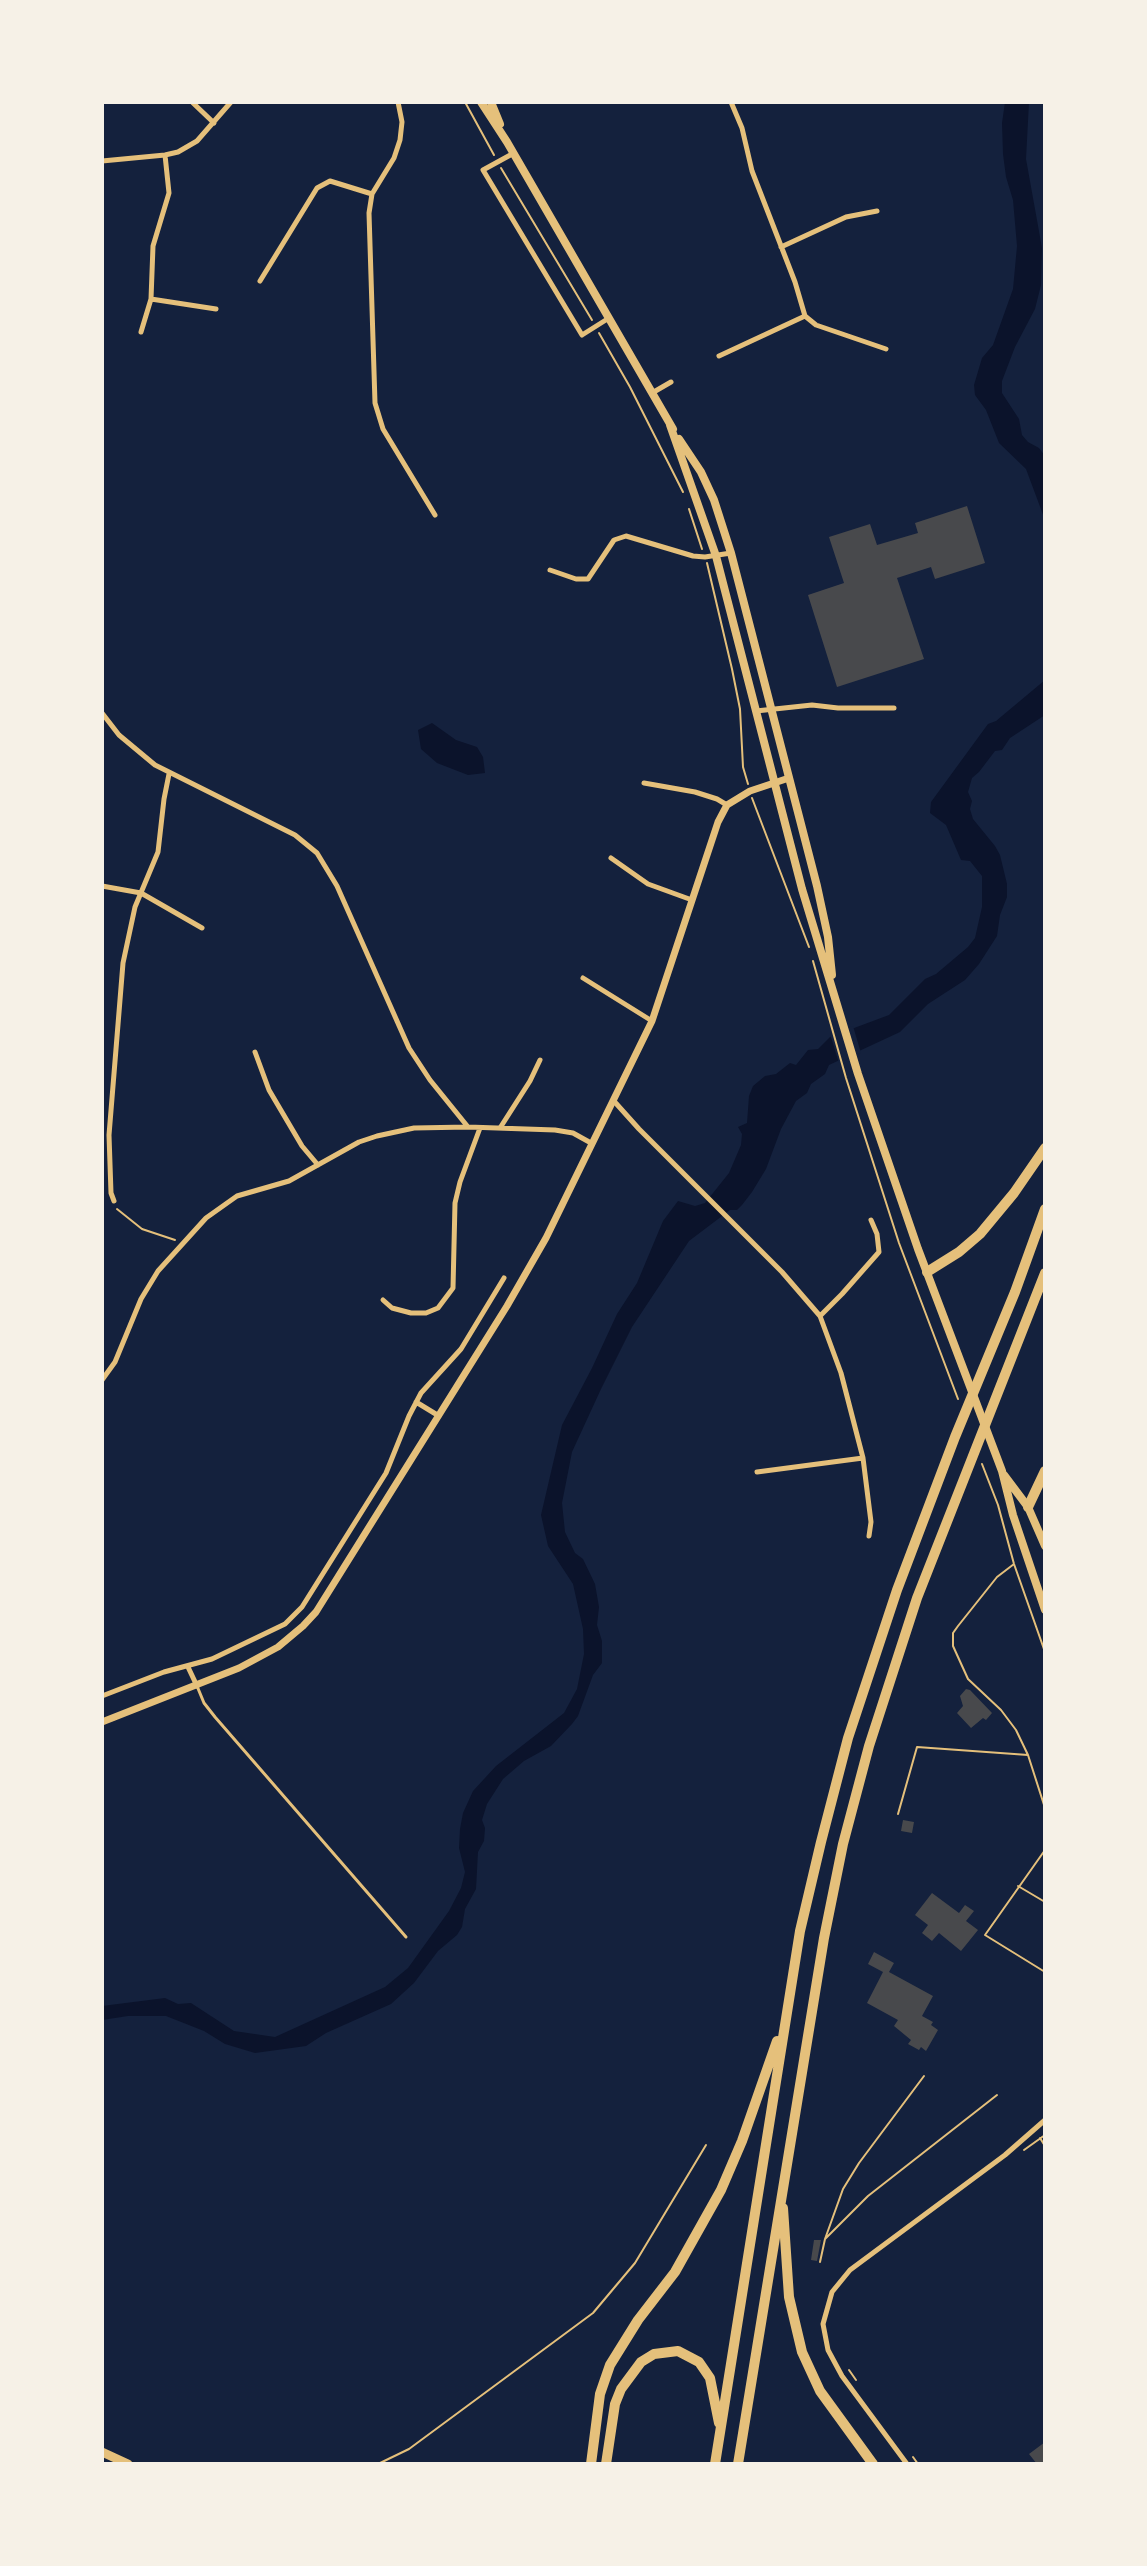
<!DOCTYPE html>
<style>
body{margin:0}
#map{position:relative;width:1147px;height:2566px;overflow:hidden;background:#14213d;font-family:"Exo 2",sans-serif}
canvas{display:block}
.frame{position:absolute;inset:0;border:104px solid #f6f1e7;pointer-events:none}
</style>
<div id="map">
<canvas width="1147" height="2566"></canvas>
<div class="frame"></div>
</div>
<script>
const c = document.querySelector('canvas').getContext('2d');
c.lineJoin = 'round';
function fill(path, color) { c.fillStyle = color; c.fill(path, 'evenodd'); }
const shape = rows => new Path2D(rows.map(r => 'M' + r).join(''));
function strokePath(path, color, width, dash) { c.strokeStyle = color; c.lineWidth = width; c.lineCap = dash ? 'butt' : 'round'; c.setLineDash(dash || []); c.stroke(path); }
fill(shape([
 [1005,102,1029,102,1026,159,1042,248,1041,285,1035,309,1015,347,1002,381,1002,393,1019,419,1022,435,1028,442,1039,448,1045,456,1045,520,1026,469,999,443,986,410,975,395,974,385,982,358,993,345,1013,289,1017,246,1013,200,1006,177,1003,154,1002,123],
 [1045,680,1045,715,1010,738,1002,750,995,751,979,772,972,778,968,792,972,801,970,809,973,819,995,846,1000,855,1007,884,1007,897,1000,915,997,936,979,964,965,980,928,1004,900,1032,829,1065,825,1074,811,1084,807,1093,796,1101,781,1129,766,1169,752,1192,742,1205,737,1210,730,1210,689,1241,632,1327,601,1389,572,1452,562,1503,565,1532,575,1553,583,1559,595,1584,599,1607,597,1625,602,1641,602,1663,593,1675,578,1716,572,1724,551,1746,524,1761,503,1779,487,1804,482,1820,485,1828,484,1841,478,1852,476,1889,465,1909,462,1927,457,1935,438,1951,414,1983,391,2004,326,2033,306,2046,255,2053,225,2044,204,2031,166,2016,128,2016,102,2020,102,2006,165,1998,178,2004,191,2003,234,2031,275,2037,385,1987,408,1968,449,1911,461,1888,465,1872,459,1848,460,1829,463,1813,473,1791,496,1766,564,1713,577,1689,584,1654,583,1629,573,1584,548,1546,541,1515,562,1425,592,1368,617,1314,637,1283,663,1221,678,1201,695,1206,705,1203,729,1173,741,1145,742,1134,738,1127,747,1123,749,1096,753,1086,765,1076,776,1074,790,1063,796,1065,808,1050,818,1049,830,1037,889,1015,925,979,936,974,968,947,975,938,982,907,982,876,970,861,961,860,946,825,930,813,931,802,988,724,996,721],
 [432,723,456,740,477,747,483,757,485,773,468,775,437,763,421,749,418,730]
]), '#0b132b');
fill(shape([
 [853,1026,861,1053,839,1063,830,1034]
]), '#14213d');
fill(shape([
 [967,506,985,563,935,579,931,567,897,578,924,659,837,687,808,595,844,583,829,537,870,524,877,545,918,533,915,523],
 [966,1689,970,1690,992,1713,986,1720,983,1718,971,1728,957,1713,963,1706,960,1696],
 [903,1820,914,1822,912,1833,901,1831],
 [932,1893,959,1913,965,1905,974,1911,966,1921,978,1930,961,1951,939,1933,932,1941,922,1933,928,1925,915,1915],
 [874,1952,894,1963,889,1972,933,1996,922,2016,933,2022,931,2025,938,2030,926,2051,921,2047,919,2050,908,2044,911,2040,894,2026,898,2020,867,2003,883,1972,868,1964],
 [814,2240,821,2240,817,2261,811,2260],
 [1045,2442,1045,2464,1037,2464,1029,2454]
]), '#48494c');
strokePath(shape([
 [465,102,494,155],
 [501,168,592,320],
 [599,333,630,387,683,492],
 [689,509,702,549],
 [707,563,732,669,740,709,743,767,748,784],
 [752,798,809,947],
 [813,961,846,1078,899,1243,958,1399],
 [117,1209,142,1229,175,1240],
 [982,1464,998,1505,1014,1564,1045,1652],
 [1014,1564,997,1577,958,1626,953,1633,953,1646,968,1679,1001,1710,1016,1730,1028,1755,1045,1808],
 [898,1814,917,1747,1028,1755],
 [1045,1850,985,1935,1045,1972],
 [1018,1886,1045,1902],
 [1040,2138,1045,2146],
 [1024,2150,1045,2135],
 [825,2239,868,2196,997,2095],
 [820,2262,825,2239,843,2189,859,2163,924,2076],
 [849,2370,856,2380],
 [913,2457,918,2464],
 [378,2464,409,2449,593,2313,635,2263,706,2145]
]), '#e5c07b', 2);
strokePath(shape([
 [197,1686,204,1703,215,1717,406,1937]
]), '#e5c07b', 3);
strokePath(shape([
 [192,102,214,123],
 [398,102,402,122,400,140,394,158,372,194,369,213,375,403,383,429,435,515],
 [731,102,742,128,752,171,795,282,805,316,816,325,886,349],
 [514,153,483,170,582,335,609,318],
 [102,161,165,155,178,152,197,141,231,102],
 [781,247,846,217,877,211],
 [260,281,317,188,330,181,372,194],
 [151,299,216,309],
 [141,332,151,299,153,246,169,193,165,155],
 [719,356,805,316],
 [652,393,671,382],
 [550,570,576,579,588,579,614,540,626,536,693,556,705,557,731,553],
 [756,711,812,705,838,708,894,708],
 [102,713,119,735,155,765,295,835,317,853,337,886,409,1048,430,1080,468,1127],
 [644,783,695,792,717,799,727,805],
 [611,858,648,884,692,900],
 [102,886,141,893,202,928],
 [583,978,652,1021],
 [255,1052,269,1090,302,1146,318,1165],
 [613,1100,639,1129,782,1272,820,1316,841,1373,863,1458,871,1522,869,1536],
 [500,1128,530,1081,540,1060],
 [114,1201,111,1193,109,1135,123,963,135,907,158,852,164,799,169,774],
 [383,1300,392,1308,411,1313,426,1313,438,1308,453,1288,455,1203,460,1182,480,1128],
 [820,1316,842,1294,879,1252,877,1234,871,1220],
 [102,1380,115,1362,141,1299,158,1271,206,1218,237,1196,289,1181,359,1142,377,1136,414,1128,468,1127,555,1130,573,1133,591,1143],
 [416,1402,439,1416],
 [757,1472,863,1458],
 [188,1667,197,1686],
 [102,1696,164,1672,212,1659,285,1624,302,1607,386,1473,409,1416,421,1393,461,1349,504,1278],
 [907,2464,842,2376,828,2350,823,2324,832,2292,850,2270,1005,2155,1045,2120]
]), '#e5c07b', 5);
strokePath(shape([
 [102,1722,239,1668,278,1647,303,1626,316,1612,507,1306,546,1238,652,1021,718,822,727,805,750,791,789,778]
]), '#e5c07b', 7);
strokePath(shape([
 [481,102,507,142,673,429],
 [491,102,500,124],
 [670,425,716,556,802,889,858,1074,918,1249,1002,1471,1013,1515,1045,1610],
 [679,439,701,472,714,500,731,553,817,886,828,937,832,975],
 [1004,1475,1028,1507,1045,1546]
]), '#e5c07b', 8);
strokePath(shape([
 [102,2452,128,2464]
]), '#e5c07b', 9);
strokePath(shape([
 [927,1272,959,1252,980,1234,1014,1193,1045,1148],
 [1028,1507,1045,1471],
 [783,2208,789,2297,802,2352,820,2391,873,2464],
 [591,2464,600,2394,610,2365,638,2320,675,2272,721,2190,742,2141,777,2041],
 [606,2464,615,2404,621,2389,641,2362,654,2354,678,2351,699,2362,710,2378,719,2423],
 [715,2464,800,1931,821,1842,848,1738,897,1590,955,1437,1015,1292,1045,1209],
 [738,2464,824,1938,843,1844,869,1746,917,1598,1045,1273]
]), '#e5c07b', 10);
</script>
